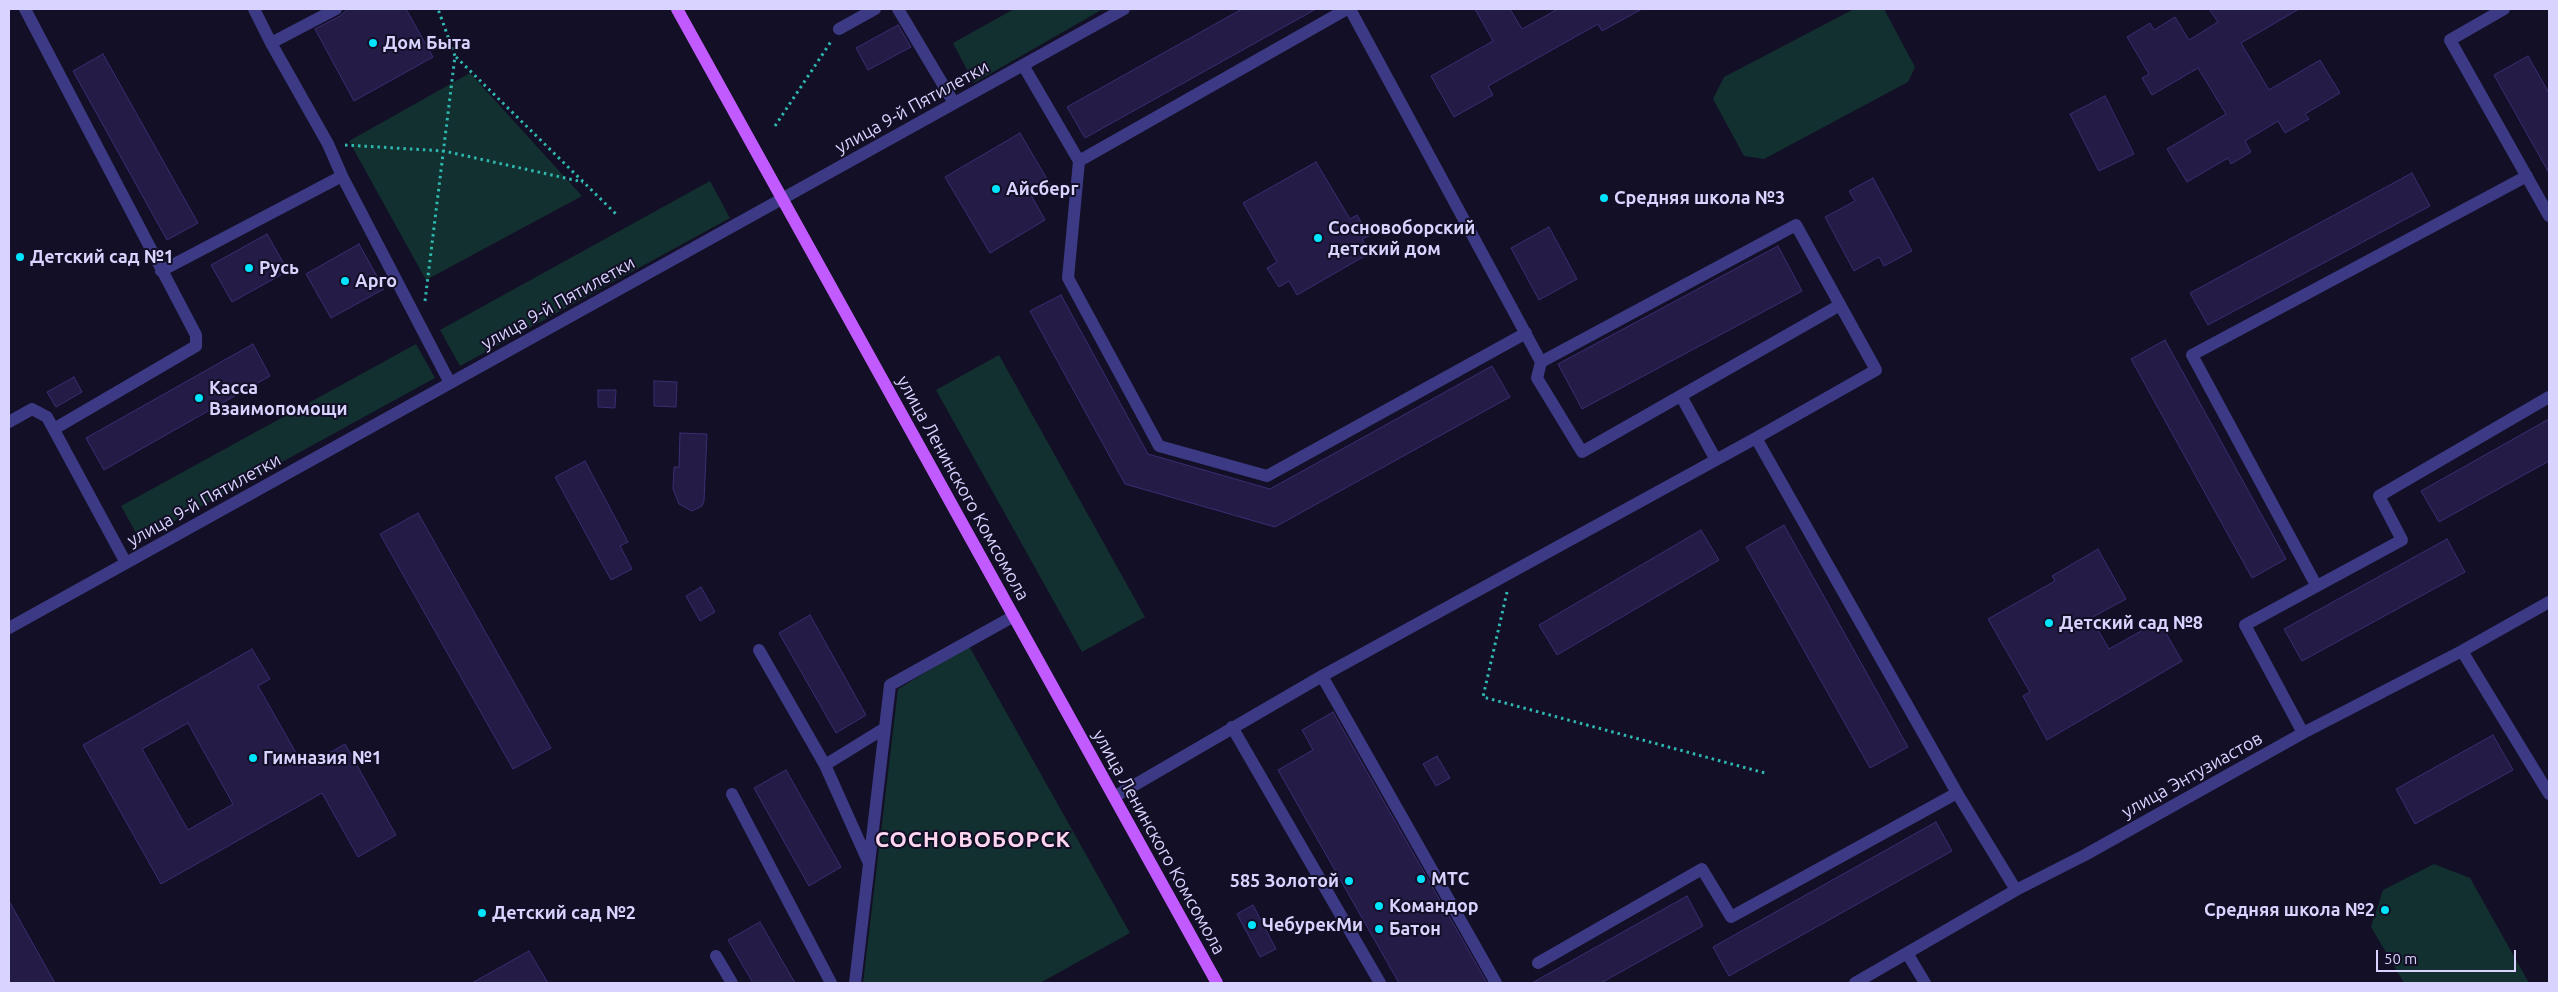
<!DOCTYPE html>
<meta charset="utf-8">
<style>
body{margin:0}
#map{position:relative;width:2558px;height:992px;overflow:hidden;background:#130f26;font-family:Ubuntu,sans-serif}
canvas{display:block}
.frame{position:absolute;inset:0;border:10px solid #d9d4ff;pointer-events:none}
.scale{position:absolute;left:2376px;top:950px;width:140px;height:22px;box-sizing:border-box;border:2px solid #d9d4ff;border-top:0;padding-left:6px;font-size:15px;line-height:18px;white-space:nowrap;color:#d9d4ff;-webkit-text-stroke:4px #130f26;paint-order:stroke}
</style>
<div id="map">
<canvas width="2558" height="992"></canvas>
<div class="frame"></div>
<div class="scale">50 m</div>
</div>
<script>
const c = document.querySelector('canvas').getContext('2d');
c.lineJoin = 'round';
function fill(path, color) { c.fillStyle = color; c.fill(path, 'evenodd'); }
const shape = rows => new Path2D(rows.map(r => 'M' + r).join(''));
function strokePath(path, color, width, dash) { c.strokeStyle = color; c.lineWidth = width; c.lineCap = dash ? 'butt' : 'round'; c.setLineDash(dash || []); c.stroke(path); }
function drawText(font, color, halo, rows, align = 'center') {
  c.font = font + ' Ubuntu,sans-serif'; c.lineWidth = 4; c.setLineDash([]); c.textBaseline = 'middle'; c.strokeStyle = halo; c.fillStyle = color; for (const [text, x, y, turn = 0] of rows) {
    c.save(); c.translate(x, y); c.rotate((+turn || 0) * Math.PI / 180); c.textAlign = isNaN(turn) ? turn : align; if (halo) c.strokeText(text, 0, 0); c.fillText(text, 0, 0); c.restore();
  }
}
fill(shape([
 [1014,9,1103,9,974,83,953,43],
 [1854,9,1884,9,1915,67,1908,82,1764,159,1744,156,1713,99,1724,77],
 [470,73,582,196,426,280,349,141],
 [710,181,730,218,460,366,440,330],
 [416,344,435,378,140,540,121,506],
 [999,355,1145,617,1082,652,936,390],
 [969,646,1130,933,1040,983,863,983,898,689],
 [2434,864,2470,878,2529,983,2404,983,2371,927,2383,890]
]), '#12302f');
const building = shape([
 [348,9,406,9,433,57,354,101,315,29,340,16,348,9],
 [1242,9,1316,9,1085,138,1067,107,1242,9],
 [1475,9,1510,9,1522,29,1558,9,1642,9,1602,31,1598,24,1488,86,1493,95,1454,117,1431,76,1493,41,1475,9],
 [2209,9,2299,9,2241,43,2269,90,2320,60,2340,93,2305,114,2309,119,2285,133,2278,121,2245,141,2251,152,2231,164,2228,158,2187,182,2167,149,2226,114,2198,68,2152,95,2142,78,2149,74,2127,37,2150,23,2154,30,2175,17,2189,40,2218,22,2209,9],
 [898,25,911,47,868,70,856,48,898,25],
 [103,54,198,223,167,240,73,71,103,54],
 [2528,56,2549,93,2549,173,2494,75,2528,56],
 [2105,96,2134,154,2099,171,2070,114,2105,96],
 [1020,133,1050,184,1031,195,1045,220,990,253,945,177,1020,133],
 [1316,162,1350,219,1357,215,1369,236,1362,239,1370,253,1297,295,1289,281,1279,287,1267,268,1277,262,1243,203,1316,162],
 [2412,173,2430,206,2208,325,2190,293,2412,173],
 [1873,178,1912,251,1884,266,1879,257,1854,271,1825,217,1855,201,1849,191,1873,178],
 [1549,227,1577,279,1539,300,1511,248,1549,227],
 [267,234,288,271,232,302,211,265,267,234],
 [359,244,384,289,331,318,306,274,359,244],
 [1778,246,1802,291,1582,409,1558,364,1778,246],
 [1061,295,1148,454,1270,489,1492,366,1510,397,1275,527,1125,484,1030,311,1061,295],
 [2165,340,2286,559,2252,578,2131,359,2165,340],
 [253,344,270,376,104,470,86,438,253,344],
 [74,377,82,392,56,407,47,392,74,377],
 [654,381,677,382,676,407,654,406,654,381],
 [598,390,616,390,615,408,598,407,598,390],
 [2549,419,2549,461,2439,522,2421,491,2549,419],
 [680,433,707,434,704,501,702,506,692,511,679,504,673,489,674,467,679,467,680,433],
 [585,461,628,542,620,546,632,569,611,580,555,477,585,461],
 [418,513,551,748,513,769,380,534,418,513],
 [1784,525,1908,747,1870,768,1746,547,1784,525],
 [1701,530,1719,560,1557,655,1539,625,1701,530],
 [2447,539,2465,572,2302,661,2284,629,2447,539],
 [2098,549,2126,599,2091,618,2109,649,2159,621,2182,661,2047,740,2023,696,2030,692,1988,619,2055,581,2052,576,2098,549],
 [701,587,715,612,700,621,686,596,701,587],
 [810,615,866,715,836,733,779,633,810,615],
 [252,649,270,679,258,686,304,767,345,744,396,835,358,857,322,793,161,884,83,745,252,649],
 [188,723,233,804,188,830,142,749,188,723],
 [1333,712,1487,983,1399,983,1278,770,1313,750,1302,730,1333,712],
 [2493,735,2513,770,2415,824,2396,789,2493,735],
 [1437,756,1450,778,1436,786,1423,764,1437,756],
 [786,770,841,867,809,886,754,788,786,770],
 [1936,822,1952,851,1729,976,1713,947,1936,822],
 [1687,896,1703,926,1601,983,1532,983,1687,896],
 [9,901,55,983,9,983,9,901],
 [1253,905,1276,949,1260,957,1237,914,1253,905],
 [760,922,795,983,753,983,728,940,760,922],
 [529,951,548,983,472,983,529,951]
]);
fill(building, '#241b47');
strokePath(building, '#3b2d73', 1);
strokePath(shape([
 [456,57,618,216],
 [775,126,832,40],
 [345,145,444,151,583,182],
 [425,301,455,56,438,9],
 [1507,592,1483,697,1765,773]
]), '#2fb8b0', 3, [2.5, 4]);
strokePath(shape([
 [25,9,196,335,196,346,54,429],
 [254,9,271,43],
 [336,9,271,43,328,144,342,176,450,383],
 [898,9,954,103],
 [1350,9,1541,362,1537,378,1582,452,1840,305],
 [2504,9,2450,40,2549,216],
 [839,29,875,9],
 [1023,65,1079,161,1068,278,1159,446,1267,476,1526,333],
 [1079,161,1347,9],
 [161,271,342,176],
 [1681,396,1716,460],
 [9,422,32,409,47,417,126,563],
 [1756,438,1957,793,2016,890],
 [2316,585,2192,355,2527,176],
 [9,628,1124,9],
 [759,650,825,765,868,861],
 [2462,651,2549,794],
 [1322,676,1496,983],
 [1232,727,1380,983],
 [2303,733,2245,625,2402,540,2379,496,2549,397],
 [825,765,885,728],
 [732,794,831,983],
 [1114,797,1322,676,1756,438,1876,370,1796,225,1541,362],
 [1907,953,1925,983],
 [716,956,732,983],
 [1538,963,1702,869,1731,917,1957,793],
 [855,983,890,685,1014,616],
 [1855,983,2016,890,2085,855,2303,733,2462,651,2549,602]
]), '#3d3a85', 12);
strokePath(shape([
 [677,9,1217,983]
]), '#c25bff', 12);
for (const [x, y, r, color] of [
 [373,43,5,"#00e5ff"],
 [996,189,5,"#00e5ff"],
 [1604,198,5,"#00e5ff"],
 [1318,238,5,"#00e5ff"],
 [20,257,5,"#00e5ff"],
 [249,268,5,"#00e5ff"],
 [345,281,5,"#00e5ff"],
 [199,398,5,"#00e5ff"],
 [2049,623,5,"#00e5ff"],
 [253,758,5,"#00e5ff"],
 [1421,879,5,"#00e5ff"],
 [1349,881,5,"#00e5ff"],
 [1379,906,5,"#00e5ff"],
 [2385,910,5,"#00e5ff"],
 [482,913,5,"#00e5ff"],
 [1252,925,5,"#00e5ff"],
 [1379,929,5,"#00e5ff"]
]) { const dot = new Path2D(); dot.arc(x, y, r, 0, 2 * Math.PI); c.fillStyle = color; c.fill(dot); strokePath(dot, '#130f26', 2); }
drawText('bold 18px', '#d9d4ff', '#130f26', [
 ["Дом Быта",383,43],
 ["Айсберг",1006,189],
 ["Средняя школа №3",1614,198],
 ["Сосновоборский",1328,228],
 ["детский дом",1328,249],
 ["Детский сад №1",30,257],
 ["Русь",259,268],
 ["Арго",355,281],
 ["Касса",209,388],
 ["Взаимопомощи",209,409],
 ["Детский сад №8",2059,623],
 ["Гимназия №1",263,758],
 ["МТС",1431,879],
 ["585 Золотой",1339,881,"right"],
 ["Командор",1389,906],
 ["Средняя школа №2",2375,910,"right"],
 ["Детский сад №2",492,913],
 ["ЧебурекМи",1262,925],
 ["Батон",1389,929]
], 'left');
drawText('18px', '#d9d4ff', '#130f26', [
 ["улица 9-й Пятилетки",912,107,-29],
 ["улица 9-й Пятилетки",558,303,-29],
 ["улица Ленинского Комсомола",963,488,61],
 ["улица 9-й Пятилетки",204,500,-29],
 ["улица Энтузиастов",2192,775,-29],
 ["улица Ленинского Комсомола",1159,842,61]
]);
c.letterSpacing = '1px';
drawText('bold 22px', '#ffd6f0', '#130f26', [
 ["СОСНОВОБОРСК",973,840]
]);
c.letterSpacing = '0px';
</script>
